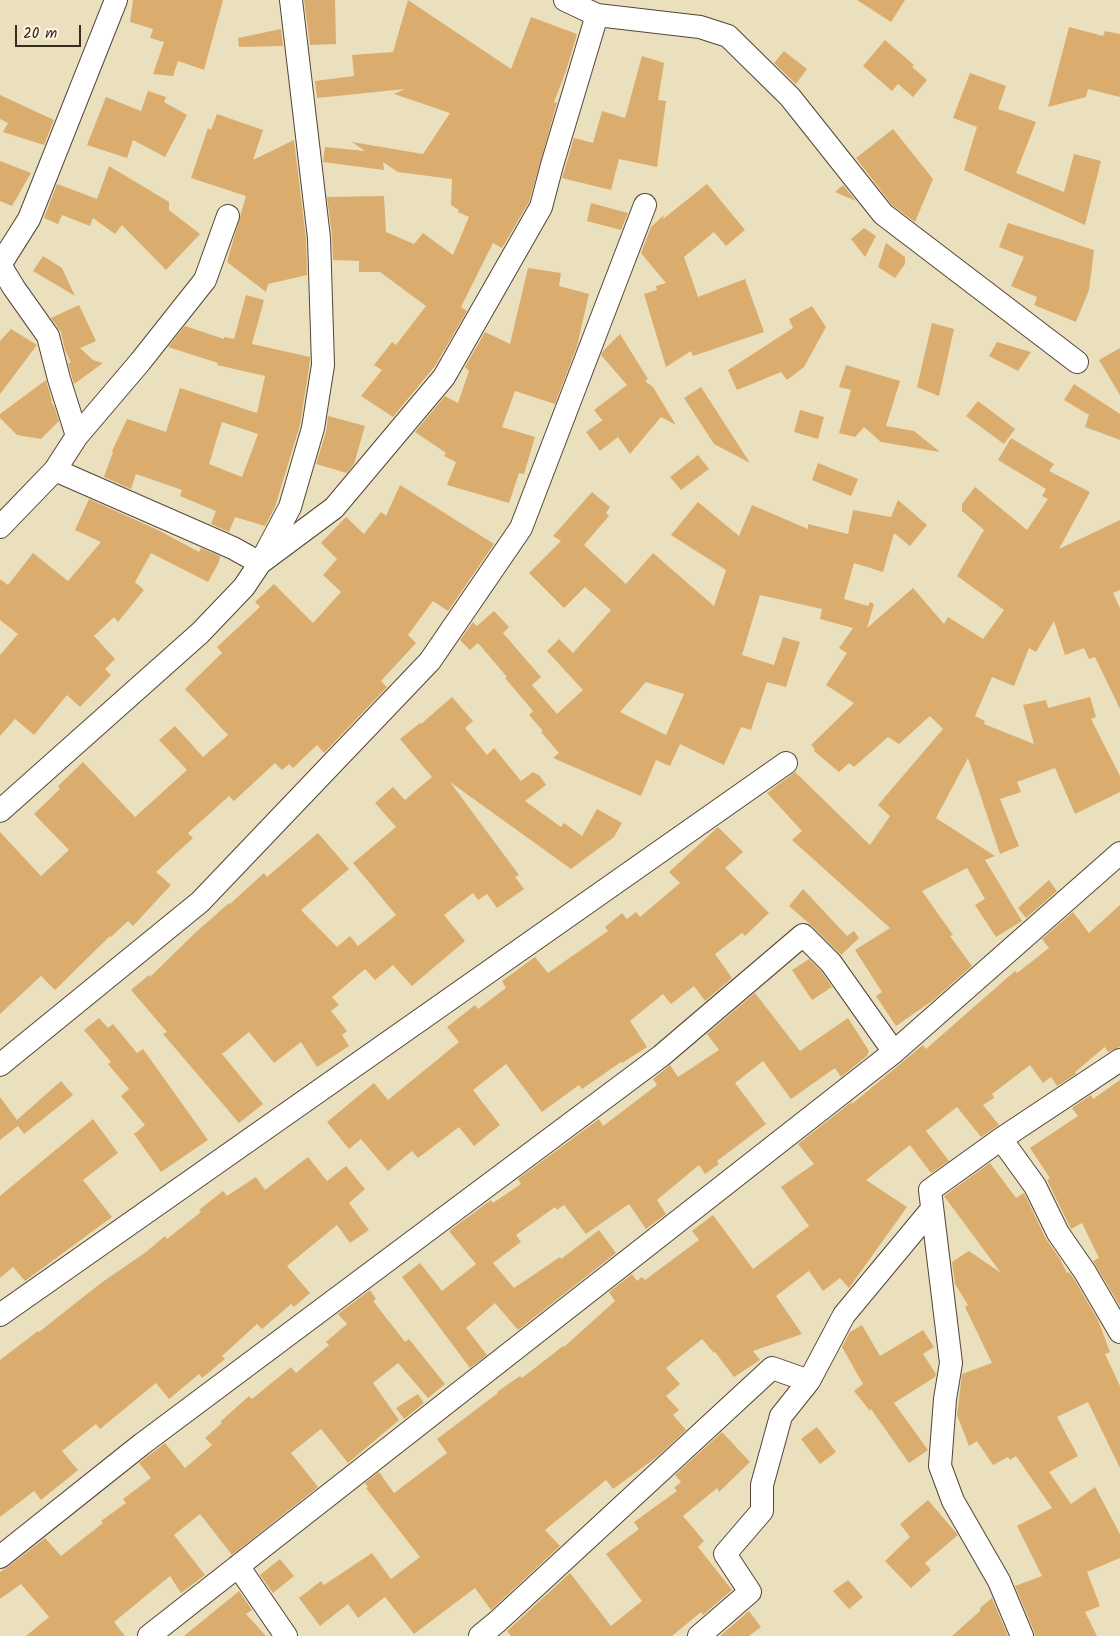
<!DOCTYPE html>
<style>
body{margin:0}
#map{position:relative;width:1120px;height:1636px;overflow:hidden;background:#eae0bd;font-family:Kalam,sans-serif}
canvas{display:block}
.scale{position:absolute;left:15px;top:25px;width:66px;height:22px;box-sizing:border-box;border:2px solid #3b2a1e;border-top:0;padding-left:6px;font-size:15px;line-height:18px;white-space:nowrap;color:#3b2a1e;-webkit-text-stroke:4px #fcf5e5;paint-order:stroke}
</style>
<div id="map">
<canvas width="1120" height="1636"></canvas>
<div class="scale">20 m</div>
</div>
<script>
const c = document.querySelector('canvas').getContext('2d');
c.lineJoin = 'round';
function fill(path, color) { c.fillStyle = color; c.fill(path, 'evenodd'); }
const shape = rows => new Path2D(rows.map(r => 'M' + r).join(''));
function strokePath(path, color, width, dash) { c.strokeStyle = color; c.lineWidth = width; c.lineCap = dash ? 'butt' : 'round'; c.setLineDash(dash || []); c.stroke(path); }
fill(shape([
 [133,0,223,0,204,70,178,61,173,76,153,74,164,42,150,38,153,29,130,22],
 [304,0,335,0,336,44,310,45],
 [408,0,511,69,531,17,577,34,566,71,554,102,557,103,529,202,502,248,493,243,461,307,467,311,435,366,393,417,361,396,382,370,374,365,392,342,396,345,426,306,380,272,359,272,359,261,333,260,332,236,327,197,384,196,386,232,414,244,423,233,453,255,469,217,458,212,459,210,451,205,452,179,398,172,383,162,384,170,323,162,325,147,365,151,352,142,423,154,450,113,394,94,405,89,317,98,315,81,354,76,352,55,393,52],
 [857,0,905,0,891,22],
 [1069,27,1103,36,1105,31,1120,34,1120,97,1088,89,1086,97,1048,107],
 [281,29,283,46,239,47,238,38],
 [885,40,914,65,912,67,927,80,913,97,898,84,892,91,863,66],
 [784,51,807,69,796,84,774,63],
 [642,56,664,63,658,100,666,101,657,167,619,159,611,190,562,178,574,138,593,143,602,111,625,118],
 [970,73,1006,86,998,109,1036,122,1016,173,1064,192,1074,154,1101,161,1085,225,964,170,977,127,953,118],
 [148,91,166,97,164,102,187,115,165,157,133,140,127,158,87,145,106,97,141,111],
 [0,95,54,120,44,145,3,132,8,123,0,119],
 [217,114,263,130,253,160,294,140,306,239,307,275,268,284,266,292,227,262,246,196,191,178,208,128,211,130],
 [893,129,933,179,915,222,892,205,856,158],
 [0,161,31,173,12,206,0,201],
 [109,166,169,202,169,210,200,234,166,270,122,225,115,234,93,218,90,226,62,215,58,224,44,218,57,184,97,199],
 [707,184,745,230,726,246,714,232,684,257,698,297,745,279,764,332,693,356,691,351,666,367,644,294,657,290,656,286,666,283,641,253,651,227,664,215,663,219],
 [843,185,856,201,835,192],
 [591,203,628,213,621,230,587,221],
 [1008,223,1094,250,1089,290,1076,322,1034,305,1037,297,1011,286,1024,257,999,247],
 [864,228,876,236,865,257,851,239],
 [886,243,905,257,905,264,895,278,878,267],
 [43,256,62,268,75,296,33,271],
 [528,268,561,273,559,286,589,294,577,346,555,404,515,391,502,427,535,437,524,474,519,473,509,503,447,485,456,462,444,456,446,453,415,432,445,396,458,403,469,371,465,367,485,332,510,344],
 [246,295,264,300,252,344,310,357,309,368,300,425,275,507,265,526,235,517,229,532,211,524,216,511,180,496,182,490,136,474,131,489,104,477,113,452,112,451,127,419,166,432,180,388,257,413,265,376,217,365,218,363,168,347,185,326,224,339,224,337,234,339],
 [222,422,258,434,242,477,209,464],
 [79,305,96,341,80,348,93,360,103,363,74,384,68,363,71,363,65,350,61,332,51,318],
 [812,306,826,327,804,367,787,380,781,372,737,390,728,370,793,328,789,319],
 [932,323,954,329,939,396,917,387],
 [11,329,37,345,0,394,0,341],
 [620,334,648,379,645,381,653,387,676,425,661,417,630,454,618,437,600,451,586,432,603,420,601,419,594,410,627,385,601,355,603,351],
 [997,342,1031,352,1018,371,989,356],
 [1120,348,1120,395,1099,360],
 [846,365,900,381,886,426,914,431,940,452,881,442,864,427,855,437,839,433,851,390,839,387],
 [46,380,52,401,51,402,54,406,59,421,41,439,17,435,0,418,0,414],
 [1074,384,1120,414,1120,440,1085,427,1089,415,1064,400],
 [701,387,750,463,714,444,684,398],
 [978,401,1015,429,1004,444,966,416],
 [800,410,824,417,818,439,794,432],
 [328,416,365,426,354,464,347,473,316,464,326,432],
 [1011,438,1054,464,1049,471,1090,492,1059,549,1120,520,1120,590,1113,593,1120,608,1120,709,1095,657,1089,659,1084,648,1065,655,1054,621,1036,652,1029,648,1014,686,992,677,975,716,985,721,984,724,1034,744,1023,705,1046,700,1048,708,1090,697,1096,717,1091,719,1120,776,1120,792,1075,814,1055,768,1017,782,1021,792,1000,799,1019,846,1000,854,968,758,936,818,995,856,985,860,1022,921,996,937,975,905,985,899,967,868,922,891,953,935,950,936,972,966,932,1001,896,1026,876,996,882,992,855,950,890,928,792,840,802,831,767,793,795,772,870,845,890,816,878,805,943,729,930,716,899,744,888,737,854,767,849,763,839,772,814,751,815,749,811,745,854,703,826,685,847,653,839,648,853,628,820,619,822,609,760,595,742,655,774,665,783,637,800,642,786,687,767,682,751,730,741,727,724,765,680,744,670,766,656,760,641,796,553,758,559,753,541,732,543,731,529,715,533,711,505,678,507,677,478,643,470,650,460,640,473,622,477,626,494,611,509,627,503,633,541,677,532,685,557,714,583,690,547,651,559,639,573,653,611,610,585,587,564,608,529,573,561,541,553,536,592,492,610,507,606,513,609,516,584,545,626,584,653,553,714,606,726,570,671,535,698,502,739,536,752,505,808,529,808,524,848,534,853,510,891,517,898,500,927,525,910,546,894,533,883,572,854,563,844,599,868,606,870,602,874,604,867,628,913,588,944,624,948,617,983,639,1004,610,957,576,984,530,962,511,962,504,975,487,1027,530,1048,499,1042,496,1046,489,998,460],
 [646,682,684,694,666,735,620,712],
 [698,455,709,469,681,490,670,477],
 [818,463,858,479,851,496,812,480],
 [400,485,494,544,448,611,433,601,408,635,416,643,381,681,387,687,324,753,317,745,293,768,289,764,282,770,275,763,234,801,229,796,188,833,193,838,156,872,171,885,133,926,128,921,111,937,110,936,55,990,41,976,0,1014,0,832,41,876,69,850,34,814,60,789,58,786,83,762,135,817,187,770,159,740,175,726,203,757,228,735,185,689,222,653,217,647,260,607,255,602,274,584,313,623,341,592,323,575,337,559,321,543,346,517,364,534,381,512,386,516],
 [89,499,160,531,199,552,201,548,220,556,219,562,208,582,151,553,135,582,144,590,118,622,114,617,94,636,115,659,105,669,111,675,80,707,67,695,34,735,15,719,0,736,0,655,18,634,0,620,0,579,8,585,33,553,68,581,101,542,75,530],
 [452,697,473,721,465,728,487,755,494,748,521,781,533,772,540,776,546,785,525,801,561,827,564,823,582,836,597,809,622,823,614,837,571,869,450,782,519,875,515,877,524,889,497,908,487,894,478,900,473,893,444,915,465,941,412,986,393,965,375,980,365,969,332,997,339,1005,331,1011,347,1031,342,1035,349,1046,317,1067,301,1042,274,1063,249,1032,222,1054,263,1104,239,1123,163,1034,167,1032,131,990,149,975,150,977,195,933,229,903,230,904,264,873,267,877,318,833,349,869,301,910,337,947,350,936,358,946,396,915,353,863,396,827,375,803,393,787,405,800,432,777,400,739,420,723,421,724],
 [718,827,743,852,725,868,769,913,745,936,742,933,715,954,732,978,705,1001,694,986,671,1004,663,994,630,1021,647,1047,622,1063,621,1062,582,1089,579,1085,542,1112,506,1064,473,1090,500,1125,474,1146,459,1127,418,1158,412,1151,388,1171,361,1139,349,1149,327,1122,374,1083,388,1100,459,1042,447,1027,475,1005,478,1009,506,988,502,981,535,957,548,973,608,931,605,927,622,913,627,919,636,912,640,917,680,883,669,872],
 [1049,880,1057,891,1026,918,1018,908],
 [803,889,847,936,854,931,859,938,841,955,812,926,789,906],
 [1120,905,1120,1047,1108,1052,1105,1047,1075,1072,1076,1074,1057,1086,1051,1077,1043,1083,1030,1065,992,1094,994,1098,983,1105,999,1125,981,1137,957,1107,926,1131,949,1161,931,1173,910,1145,866,1180,907,1207,849,1288,840,1278,823,1291,809,1271,776,1296,802,1334,753,1351,760,1360,734,1377,715,1352,714,1353,702,1339,666,1368,680,1384,666,1396,679,1410,673,1415,686,1430,658,1456,613,1489,606,1480,545,1530,560,1546,491,1610,475,1588,414,1634,385,1597,358,1618,348,1604,320,1626,299,1598,321,1581,324,1585,372,1553,391,1579,420,1557,366,1488,368,1487,365,1483,379,1472,394,1493,447,1453,437,1439,498,1393,497,1392,520,1376,522,1378,563,1346,564,1347,615,1301,609,1292,632,1274,637,1281,642,1277,645,1280,699,1240,692,1231,713,1215,753,1269,809,1226,781,1187,814,1164,798,1144,853,1101,852,1104,923,1045,926,1049,1015,971,1017,973,1049,948,1042,939,1073,912,1089,933],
 [809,959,821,971,832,987,812,1000,792,970],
 [755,993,800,1051,848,1018,869,1051,867,1056,841,1077,835,1068,791,1099,763,1061,735,1083,766,1124,717,1161,719,1164,705,1174,699,1165,657,1200,666,1214,646,1229,629,1204,586,1234,564,1205,557,1210,555,1207,516,1235,521,1242,493,1263,514,1288,560,1257,561,1259,599,1230,616,1253,518,1330,495,1303,466,1328,487,1355,470,1368,402,1277,420,1263,442,1291,476,1264,449,1231,491,1200,493,1203,521,1184,518,1179,599,1119,603,1126,657,1085,653,1079,670,1065,678,1077,719,1050,707,1034],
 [99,1018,108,1028,113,1024,137,1053,143,1049,208,1140,161,1172,134,1134,145,1125,121,1096,129,1089,108,1064,111,1062,84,1030],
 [1120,1080,1120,1306,1093,1261,1099,1258,1082,1223,1071,1229,1047,1180,1050,1178,1030,1148,1078,1116,1072,1108,1091,1095,1093,1099],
 [61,1081,73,1095,24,1134,18,1126,0,1140,0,1097,17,1120],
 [93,1119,118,1153,83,1180,112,1217,25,1281,13,1267,0,1278,0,1196],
 [308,1157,327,1181,346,1166,365,1189,349,1203,369,1230,350,1243,337,1225,287,1266,310,1293,294,1307,291,1304,262,1329,257,1324,222,1356,225,1359,202,1378,199,1374,169,1399,156,1383,100,1429,96,1424,62,1451,78,1470,41,1500,34,1491,0,1517,0,1360,38,1331,39,1332,101,1283,146,1252,165,1236,167,1239,201,1212,199,1210,223,1191,227,1196,256,1177,265,1190],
 [990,1163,1016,1198,1024,1193,1046,1239,1060,1259,1067,1273,1069,1272,1074,1279,1098,1320,1110,1352,1105,1354,1120,1386,1120,1468,1088,1402,1057,1417,1078,1456,1049,1472,1071,1504,1095,1487,1120,1534,1120,1558,1087,1572,1100,1606,1085,1612,1097,1636,1035,1636,1034,1631,1015,1586,1042,1576,1017,1526,1052,1508,1016,1456,1010,1460,1008,1457,993,1465,978,1443,977,1441,969,1446,957,1415,962,1374,992,1363,965,1307,968,1305,955,1284,952,1262,969,1251,1001,1273,944,1196],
 [370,1290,376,1299,373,1301,405,1342,409,1339,445,1384,428,1398,398,1363,373,1383,399,1420,348,1463,321,1429,291,1453,318,1487,232,1555,200,1514,174,1535,205,1575,181,1593,170,1576,114,1622,125,1636,26,1636,49,1617,21,1584,0,1599,0,1572,8,1567,45,1538,61,1556,103,1523,101,1521,126,1503,123,1499,151,1478,139,1463,165,1443,185,1468,212,1445,205,1438,222,1423,220,1422,249,1396,252,1399,291,1367,296,1373,329,1345,326,1342,347,1324,338,1314],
 [862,1325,880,1356,923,1330,934,1347,923,1354,936,1374,935,1377,894,1403,928,1450,909,1463,871,1409,870,1411,854,1391,863,1384,842,1347,850,1332],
 [418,1394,424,1403,404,1419,396,1408],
 [817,1427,836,1452,820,1464,801,1439],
 [722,1432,750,1462,719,1492,717,1488,683,1516,704,1541,698,1547,732,1590,703,1615,701,1612,672,1636,511,1636,507,1631,570,1573,611,1626,642,1601,606,1554,639,1529,634,1522,677,1491,674,1488,681,1482,675,1475],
 [928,1500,958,1535,925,1563,931,1570,911,1588,885,1561,910,1537,900,1524],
 [280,1559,294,1576,273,1593,260,1575],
 [848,1580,863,1597,849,1609,833,1591],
 [239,1591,252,1610,246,1614,266,1636,184,1636],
 [992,1598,1008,1636,952,1636,980,1611,980,1608],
 [749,1611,761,1627,749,1636,720,1636]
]), '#daad6e');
const minor = shape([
 [565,0,597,15,700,27,728,36,790,97,883,214,1077,362],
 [0,265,14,288,48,336,59,379,77,436,55,470,233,548,260,563,244,587,200,633,0,811],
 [0,265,29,219,116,0],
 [77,436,140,362,205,280,228,216],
 [0,527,55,470],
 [263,558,290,507,313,428,323,365,319,238,291,0],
 [260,563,334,508,444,377,541,207,552,165,597,15],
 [0,1065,200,902,430,661,521,528,645,205],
 [1001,1139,1035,1186,1058,1233,1085,1272,1120,1332],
 [0,1315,786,763],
 [0,1557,142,1444,661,1056,803,935,831,963,894,1052],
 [238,1566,286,1636],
 [149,1636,894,1052,1120,853],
 [480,1636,498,1621,772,1368,809,1381,844,1315,932,1209],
 [699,1636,750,1592,725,1554,762,1511,762,1485,781,1416,809,1381],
 [1022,1636,999,1581,953,1501,940,1466,945,1399,951,1363,930,1190,1001,1139,1120,1060]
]);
strokePath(minor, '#554536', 24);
strokePath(minor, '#fff', 22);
</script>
